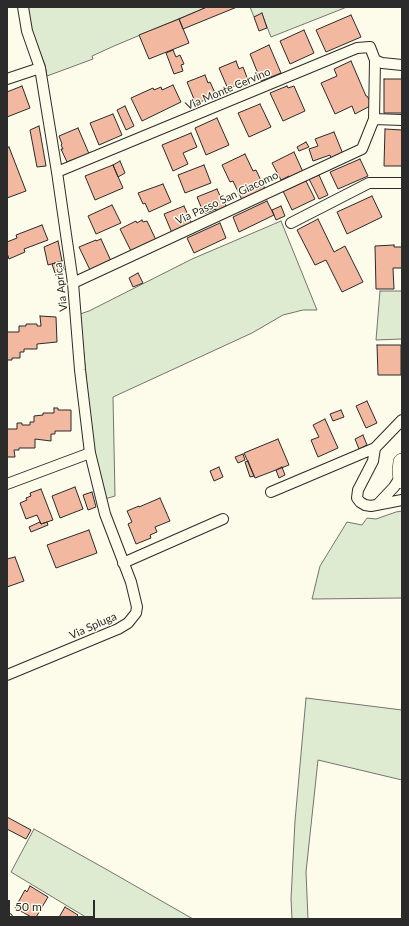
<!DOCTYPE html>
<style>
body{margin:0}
#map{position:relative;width:409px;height:926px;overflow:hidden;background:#fdfbea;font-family:Lato,sans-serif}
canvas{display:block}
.frame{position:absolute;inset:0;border:8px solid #2b2b2b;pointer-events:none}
.scale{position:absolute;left:8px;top:900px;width:87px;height:18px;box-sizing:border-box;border:2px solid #2b2b2b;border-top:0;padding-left:5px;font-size:12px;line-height:14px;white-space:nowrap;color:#2b2b2b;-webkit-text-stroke:3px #fdfbea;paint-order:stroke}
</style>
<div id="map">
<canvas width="409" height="926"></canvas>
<div class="frame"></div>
<div class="scale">50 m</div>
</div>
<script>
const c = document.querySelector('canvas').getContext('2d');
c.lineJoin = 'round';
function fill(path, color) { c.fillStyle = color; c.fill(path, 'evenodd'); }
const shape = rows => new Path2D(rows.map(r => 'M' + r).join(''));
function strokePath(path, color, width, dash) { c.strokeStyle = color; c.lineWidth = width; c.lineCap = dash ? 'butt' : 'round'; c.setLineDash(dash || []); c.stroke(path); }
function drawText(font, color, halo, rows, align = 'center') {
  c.font = font + ' Lato,sans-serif'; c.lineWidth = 3; c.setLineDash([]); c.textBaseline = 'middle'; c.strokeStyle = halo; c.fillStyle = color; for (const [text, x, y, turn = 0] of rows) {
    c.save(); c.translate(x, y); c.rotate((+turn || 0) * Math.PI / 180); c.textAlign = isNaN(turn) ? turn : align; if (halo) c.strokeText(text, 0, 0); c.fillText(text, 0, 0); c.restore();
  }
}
const green = shape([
 [27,7,207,7,114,46,92,56,93,59,47,76,45,65,30,26,27,7],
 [250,7,347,7,271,37,262,14,254,17,250,7],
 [281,221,317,310,303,310,283,315,252,333,113,397,115,496,105,499,93,448,80,314,89,311,192,259,281,221],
 [380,291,402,291,402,339,376,340,380,291],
 [402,511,402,598,312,599,320,566,347,522,362,525,367,518,376,519,396,512,402,511],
 [306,698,402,710,402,780,318,760,306,872,308,919,292,919,291,899,295,821,306,698],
 [34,829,104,868,193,919,89,919,11,872,34,829]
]);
fill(green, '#deebd1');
strokePath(green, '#74746e', 1);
const building = shape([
 [207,7,237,7,183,29,179,19,207,7],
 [262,13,267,28,259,31,254,17,262,13],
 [351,15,361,37,326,52,316,30,351,15],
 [179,19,189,43,149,59,139,35,179,19],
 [304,30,314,53,290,64,280,41,304,30],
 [269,45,281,73,261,81,250,54,269,45],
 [173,50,176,57,180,55,184,64,181,65,183,71,174,74,166,53,173,50],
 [236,61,239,69,243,67,248,80,228,89,219,68,236,61],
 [351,61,366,96,367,96,372,105,355,114,352,106,335,114,321,83,337,76,334,69,351,61],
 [205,75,208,83,210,82,216,95,196,104,187,82,205,75],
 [384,79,402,79,402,113,384,113,384,79],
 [173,85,181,102,142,121,131,98,153,88,154,90,161,87,162,90,173,85],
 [22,86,30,108,7,117,7,92,22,86],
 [287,86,288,88,294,86,305,111,283,121,270,93,287,86],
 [260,104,271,127,249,137,238,113,260,104],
 [125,106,134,126,126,130,117,110,125,106],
 [113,114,122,135,99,145,90,123,113,114],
 [217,118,229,145,206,155,195,128,217,118],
 [39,126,46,166,37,167,30,130,39,126],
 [78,128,90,156,77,162,75,159,67,162,61,149,63,149,61,145,62,144,59,136,78,128],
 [385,129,402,130,402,166,384,166,385,129],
 [334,132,343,154,331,159,330,155,313,161,309,149,318,146,315,139,334,132],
 [191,133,197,147,183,153,188,164,173,171,162,145,191,133],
 [306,142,309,147,299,151,297,147,306,142],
 [9,147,26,191,7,198,7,148,9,147],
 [294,152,303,172,290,178,289,176,281,180,272,163,294,152],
 [245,154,253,171,256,170,265,189,242,200,233,181,230,182,222,165,245,154],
 [360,159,368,176,338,189,330,172,360,159],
 [120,161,125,173,118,177,113,165,120,161],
 [113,165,123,188,95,200,85,176,113,165],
 [204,165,211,183,185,193,178,175,204,165],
 [319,175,328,195,319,199,309,179,319,175],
 [306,181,315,199,292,210,283,191,306,181],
 [163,184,171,202,149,212,145,203,143,204,138,193,163,184],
 [217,189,220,196,222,195,226,206,216,211,216,209,204,214,197,197,217,189],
 [372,196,382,217,347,234,337,212,372,196],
 [267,201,274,215,239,232,233,217,267,201],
 [112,205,121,223,96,234,88,216,112,205],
 [184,206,192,224,172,233,164,214,184,206],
 [281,206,285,216,276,220,272,210,281,206],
 [318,219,334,252,345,246,363,282,342,292,326,260,315,265,297,230,318,219],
 [142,220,143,222,147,221,156,240,131,251,120,229,136,221,137,223,142,220],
 [220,223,226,238,194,253,187,238,220,223],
 [42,225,48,240,24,249,25,252,9,259,7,253,7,242,17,238,16,235,42,225],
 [101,239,111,261,90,270,79,247,96,240,96,241,101,239],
 [58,241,62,261,48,265,44,247,58,241],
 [394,245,394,247,402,247,402,268,393,268,394,289,376,289,375,246,394,245],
 [62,261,64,270,55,273,52,264,62,261],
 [138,273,143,283,133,287,129,278,138,273],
 [40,316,56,317,57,342,37,344,37,349,24,349,24,352,20,352,20,358,12,358,12,360,7,360,7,332,19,332,19,326,26,326,26,324,37,324,37,326,41,326,40,316],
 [377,345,401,345,401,375,378,375,377,345],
 [367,401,377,423,366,428,356,406,367,401],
 [54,408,58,408,58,410,71,410,71,431,55,431,55,434,51,434,51,441,35,439,35,448,19,448,19,450,14,450,15,457,7,457,7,429,17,429,17,423,22,423,22,425,30,425,30,422,34,422,34,416,43,415,43,413,54,413,54,408],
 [341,410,344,417,333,421,330,414,341,410],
 [325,419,338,448,318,457,311,440,319,437,313,425,325,419],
 [363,435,367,445,359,449,355,439,363,435],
 [278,439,289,465,255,478,244,453,278,439],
 [243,454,245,460,238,463,235,457,243,454],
 [248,461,254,476,250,477,245,462,248,461],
 [219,467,223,477,214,481,210,471,219,467],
 [282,467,285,475,279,478,276,470,282,467],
 [75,487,83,509,60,518,52,496,75,487],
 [41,489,53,520,41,524,37,515,26,519,20,503,27,500,26,498,31,496,30,493,41,489],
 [92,492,96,507,88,510,83,495,92,492],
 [160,498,170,521,155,527,157,532,150,535,151,538,136,544,128,524,132,522,127,511,139,506,139,507,160,498],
 [40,522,41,524,47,522,48,525,31,532,29,527,40,522],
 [89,530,97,553,56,568,47,545,89,530],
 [15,557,24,581,7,587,7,559,15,557],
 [7,817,31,830,26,839,7,829,7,817],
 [30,886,48,897,35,919,15,908,25,890,27,892,30,886],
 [65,907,78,915,77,916,82,919,58,919,65,907]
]);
fill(building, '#f2b8a0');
strokePath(building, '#2b2b2b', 1);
const street = shape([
 [7,79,40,68],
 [374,119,402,120],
 [57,172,357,48,370,47,375,60,382,63,402,65],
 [291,223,369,183,402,183],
 [73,283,362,149,374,119,375,60],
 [375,448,373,461,358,490,357,498,360,502,365,505,371,506,402,500],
 [7,484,90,453],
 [271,492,375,448,402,420],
 [378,504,394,487,401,476],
 [123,563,223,519],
 [7,675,118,629,128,623,136,613,137,607,131,582,105,514,90,453,80,370,73,283,57,172,40,68,27,31,23,7],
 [7,918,8,919]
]);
const primary = shape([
 [402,462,401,470,402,480]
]);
strokePath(street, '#2b2b2b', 12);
strokePath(primary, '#2b2b2b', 18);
strokePath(street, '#fdfbea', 10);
strokePath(primary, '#fdfbea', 17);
drawText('11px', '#2b2b2b', '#fdfbea', [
 ["Via Monte Cervino",228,89,-23],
 ["Via Passo San Giacomo",227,198,-25],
 ["Via Aprica",61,287,-97],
 ["Via Spluga",93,626,-24]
]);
</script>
